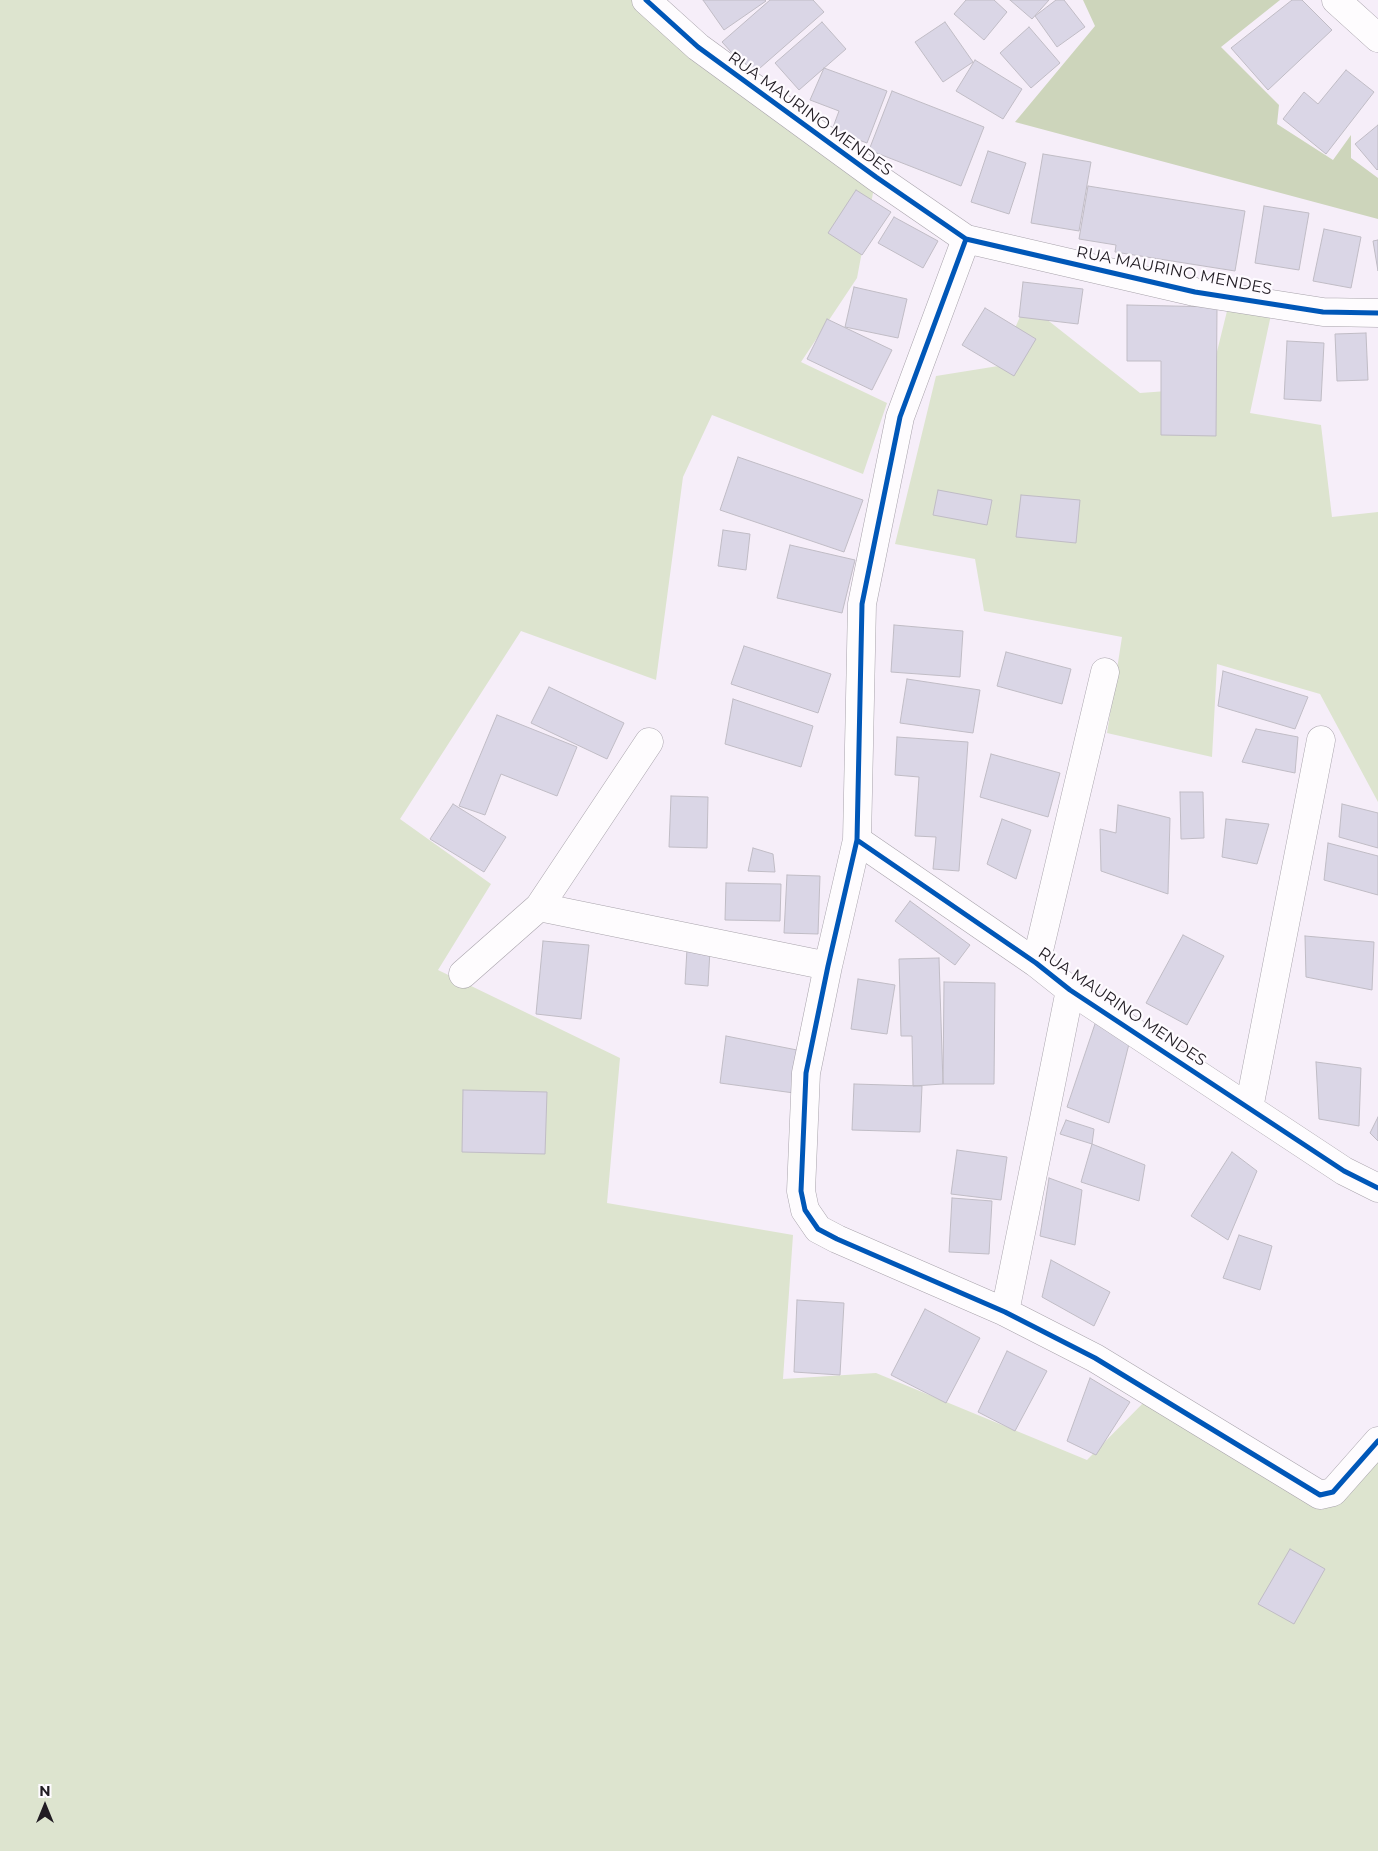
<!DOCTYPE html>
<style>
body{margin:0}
#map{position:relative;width:1378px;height:1851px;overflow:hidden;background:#f6eef9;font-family:Montserrat,sans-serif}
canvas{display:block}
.north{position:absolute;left:20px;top:1781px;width:50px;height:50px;-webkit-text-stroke:4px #fefbff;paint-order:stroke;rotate:0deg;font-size:14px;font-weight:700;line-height:20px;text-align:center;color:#211c23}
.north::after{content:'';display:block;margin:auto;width:18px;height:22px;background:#211c23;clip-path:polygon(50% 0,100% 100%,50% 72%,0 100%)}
</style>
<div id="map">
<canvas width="1378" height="1851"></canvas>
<div class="north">N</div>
</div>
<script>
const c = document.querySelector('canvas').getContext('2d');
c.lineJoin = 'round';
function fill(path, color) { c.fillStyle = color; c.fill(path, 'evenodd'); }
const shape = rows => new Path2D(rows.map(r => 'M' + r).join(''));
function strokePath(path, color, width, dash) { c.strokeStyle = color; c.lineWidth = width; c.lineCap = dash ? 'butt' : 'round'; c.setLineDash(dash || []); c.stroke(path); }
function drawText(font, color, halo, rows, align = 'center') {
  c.font = font + ' Montserrat,sans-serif'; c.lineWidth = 4.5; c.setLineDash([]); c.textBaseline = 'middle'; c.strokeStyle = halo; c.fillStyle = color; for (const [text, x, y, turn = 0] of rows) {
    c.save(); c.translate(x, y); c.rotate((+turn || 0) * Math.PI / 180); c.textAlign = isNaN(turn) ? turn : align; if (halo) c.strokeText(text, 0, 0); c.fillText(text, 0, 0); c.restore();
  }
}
fill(shape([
 [0,0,645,0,876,177,857,278,801,362,887,403,863,474,712,415,683,477,656,680,521,631,400,819,491,884,438,970,620,1058,607,1203,793,1235,783,1379,876,1373,1087,1460,1148,1398,1322,1510,1378,1449,1378,1851,0,1851],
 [1026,303,1140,393,1208,388,1229,303,1272,310,1250,413,1321,425,1332,517,1378,512,1378,802,1320,694,1217,664,1212,757,1107,733,1122,637,984,611,975,559,895,544,936,376,1017,363,1012,335]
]), '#dde4cf');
fill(shape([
 [1083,0,1280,0,1221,47,1279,105,1277,124,1333,160,1351,135,1351,158,1378,178,1378,219,1015,122,1095,26]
]), '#cdd5bb');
const building = shape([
 [703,0,765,0,766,1,724,30,703,0],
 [770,0,813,0,824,12,752,75,722,42,770,0],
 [966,0,994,0,1007,12,984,40,954,14,966,0],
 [1010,0,1049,0,1032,19,1010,0],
 [1056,0,1064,0,1085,27,1057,47,1035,16,1056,0],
 [1292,0,1302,0,1332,30,1268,90,1231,48,1292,0],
 [822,22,846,49,799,90,775,63,822,22],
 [945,22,973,62,943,82,915,42,945,22],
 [1029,27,1060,63,1031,88,1000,53,1029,27],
 [975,60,1022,89,1003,119,956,91,975,60],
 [824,68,887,91,867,143,832,130,839,111,810,100,824,68],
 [1346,70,1374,92,1326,154,1283,119,1304,92,1318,104,1346,70],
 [892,91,984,127,961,186,869,150,892,91],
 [1378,125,1378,169,1377,170,1355,144,1378,125],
 [988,151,1026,163,1009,214,971,202,988,151],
 [1043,154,1091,162,1079,231,1031,223,1043,154],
 [1088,186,1245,211,1235,271,1115,252,1116,245,1079,239,1088,186],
 [856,190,891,212,862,255,828,233,856,190],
 [1264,206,1309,213,1299,270,1255,263,1264,206],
 [894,217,938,241,923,268,878,243,894,217],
 [1324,229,1361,237,1351,288,1313,281,1324,229],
 [1378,240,1378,271,1373,241,1378,240],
 [1023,282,1083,289,1078,324,1019,317,1023,282],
 [854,287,907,299,898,338,845,327,854,287],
 [1127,305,1217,307,1216,436,1161,435,1161,361,1127,361,1127,305],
 [985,308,1036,339,1014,376,962,345,985,308],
 [827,319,892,350,872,390,807,359,827,319],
 [1366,333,1368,380,1337,381,1335,334,1366,333],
 [1287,341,1324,343,1321,401,1284,399,1287,341],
 [738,457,863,500,844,552,720,510,738,457],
 [938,490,992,500,987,525,933,515,938,490],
 [1021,495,1080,500,1076,543,1016,537,1021,495],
 [723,530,750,534,746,570,718,566,723,530],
 [790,545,855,560,842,613,777,598,790,545],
 [894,625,963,631,960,677,891,672,894,625],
 [744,646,831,674,818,713,731,684,744,646],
 [1006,652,1071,669,1062,704,997,686,1006,652],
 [1223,671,1308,697,1295,729,1218,706,1223,671],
 [907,679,980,690,973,733,900,723,907,679],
 [549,687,624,723,607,759,531,723,549,687],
 [733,699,813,726,801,767,725,744,733,699],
 [497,715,577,747,557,796,501,774,485,815,459,806,497,715],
 [1256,729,1298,737,1295,773,1242,762,1256,729],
 [897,737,968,742,959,871,933,869,936,837,915,836,919,777,895,775,897,737],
 [991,754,1060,773,1048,817,980,797,991,754],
 [1180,792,1203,792,1204,838,1181,839,1180,792],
 [671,796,708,797,707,848,669,847,671,796],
 [453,804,506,837,484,872,430,839,453,804],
 [1342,804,1378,813,1378,848,1339,837,1342,804],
 [1118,805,1170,818,1168,894,1101,871,1100,829,1116,833,1118,805],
 [1002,819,1031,830,1016,879,987,864,1002,819],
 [1226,819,1269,824,1257,864,1222,857,1226,819],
 [1328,843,1378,856,1378,895,1324,880,1328,843],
 [753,848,773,854,775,872,748,871,753,848],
 [787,875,820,876,818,934,784,933,787,875],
 [726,883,781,884,780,921,725,920,726,883],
 [910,901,970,945,955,965,895,921,910,901],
 [1183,935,1224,956,1187,1025,1146,1003,1183,935],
 [1305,936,1374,942,1372,990,1306,977,1305,936],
 [543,941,589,945,581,1019,536,1014,543,941],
 [687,949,710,950,708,986,685,984,687,949],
 [939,958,943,1084,913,1086,912,1036,901,1036,899,959,939,958],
 [858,979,895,985,887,1034,851,1029,858,979],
 [944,982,995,983,994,1084,943,1084,944,982],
 [1097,1018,1130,1040,1109,1123,1067,1107,1097,1018],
 [726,1036,797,1050,794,1093,720,1083,726,1036],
 [1316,1062,1361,1068,1359,1126,1319,1119,1316,1062],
 [854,1084,922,1086,920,1132,852,1130,854,1084],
 [463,1090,547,1092,545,1154,462,1152,463,1090],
 [1378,1117,1378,1141,1370,1133,1378,1117],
 [1066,1120,1094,1129,1092,1144,1060,1134,1066,1120],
 [1092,1144,1145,1165,1139,1201,1081,1182,1092,1144],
 [957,1150,1007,1157,1001,1200,951,1194,957,1150],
 [1232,1152,1257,1171,1228,1240,1191,1216,1232,1152],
 [1049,1178,1082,1190,1075,1245,1040,1236,1049,1178],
 [952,1198,992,1201,989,1254,949,1252,952,1198],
 [1239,1235,1272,1246,1260,1290,1223,1278,1239,1235],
 [1051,1260,1110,1292,1094,1326,1042,1297,1051,1260],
 [797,1300,844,1303,840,1375,794,1372,797,1300],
 [925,1309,980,1338,946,1403,891,1375,925,1309],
 [1007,1351,1047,1371,1015,1431,978,1412,1007,1351],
 [1090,1378,1130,1402,1096,1455,1067,1441,1090,1378],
 [1290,1549,1325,1569,1294,1624,1258,1604,1290,1549]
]);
fill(building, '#dad6e6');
strokePath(building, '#c0bcc5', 1);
const street = shape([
 [646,0,698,47,876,177,966,239,1195,292,1323,312,1378,313],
 [966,239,900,417,862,604,857,840,828,966,806,1073,801,1191,805,1210,818,1229,837,1239,1005,1312,1095,1358,1320,1495,1333,1492,1378,1441],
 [857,840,1036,963,1070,990,1344,1171,1378,1188],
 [539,907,828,966],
 [1036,963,1105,672],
 [463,974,539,907,649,742],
 [1249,1108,1321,740],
 [1005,1312,1070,990]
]);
const secondary = shape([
 [1336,0,1378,38]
]);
strokePath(street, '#a8a3ab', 29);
strokePath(secondary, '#a8a3ab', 29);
strokePath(street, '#fefcfe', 28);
strokePath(secondary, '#fefcfe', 28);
strokePath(shape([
 [646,0,698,47,876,177,966,239,1195,292,1323,312,1378,313],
 [966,239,900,417,862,604,857,840,828,966,806,1073,801,1191,805,1210,818,1229,837,1239,1005,1312,1095,1358,1320,1495,1333,1492,1378,1441],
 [857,840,1036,963,1070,990,1344,1171,1378,1188]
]), '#0057b8', 5);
drawText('16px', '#211c23', '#fefbff', [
 ["RUA MAURINO MENDES",810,114,36],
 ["RUA MAURINO MENDES",1174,271,11],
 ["RUA MAURINO MENDES",1122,1007,34]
]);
</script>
